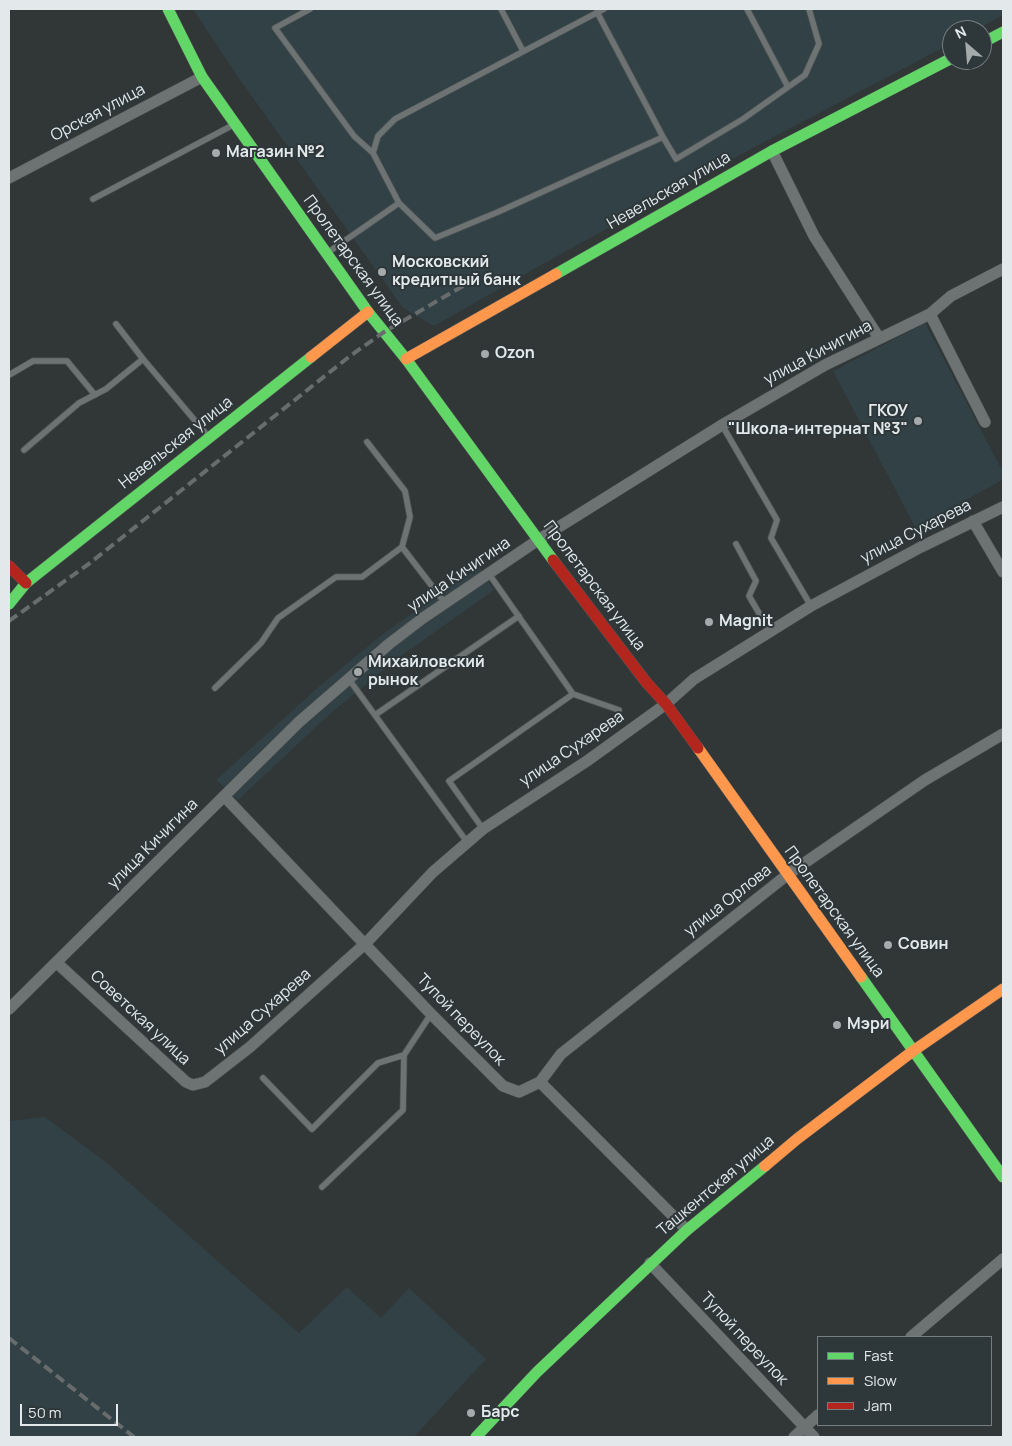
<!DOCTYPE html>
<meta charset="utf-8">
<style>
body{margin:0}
#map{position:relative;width:1012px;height:1446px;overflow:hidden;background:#313636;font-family:Manrope,sans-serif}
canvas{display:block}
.frame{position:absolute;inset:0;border:10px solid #e3e9ea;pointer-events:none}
.legend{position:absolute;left:817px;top:1336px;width:175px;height:90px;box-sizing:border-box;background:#2e3739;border:1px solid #767e80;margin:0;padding:6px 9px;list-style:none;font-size:15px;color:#e3e9ea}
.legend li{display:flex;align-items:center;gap:10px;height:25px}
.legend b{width:25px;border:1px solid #767e80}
.north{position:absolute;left:942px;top:20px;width:50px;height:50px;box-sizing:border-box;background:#2e3739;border:1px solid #767e80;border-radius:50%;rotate:333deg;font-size:14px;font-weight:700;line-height:20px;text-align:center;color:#e3e9ea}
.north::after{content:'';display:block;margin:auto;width:18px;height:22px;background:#a5aaab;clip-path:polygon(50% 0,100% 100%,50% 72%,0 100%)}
.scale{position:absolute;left:20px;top:1404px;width:98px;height:22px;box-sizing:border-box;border:2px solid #e3e9ea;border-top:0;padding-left:6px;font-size:15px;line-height:18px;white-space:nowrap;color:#e3e9ea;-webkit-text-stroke:4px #2e3739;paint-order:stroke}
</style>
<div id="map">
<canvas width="1012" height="1446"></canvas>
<div class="frame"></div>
<ul class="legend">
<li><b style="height:6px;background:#63d668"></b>Fast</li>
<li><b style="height:6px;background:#ff974d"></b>Slow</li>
<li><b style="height:6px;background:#b3261e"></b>Jam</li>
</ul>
<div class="north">N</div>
<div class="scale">50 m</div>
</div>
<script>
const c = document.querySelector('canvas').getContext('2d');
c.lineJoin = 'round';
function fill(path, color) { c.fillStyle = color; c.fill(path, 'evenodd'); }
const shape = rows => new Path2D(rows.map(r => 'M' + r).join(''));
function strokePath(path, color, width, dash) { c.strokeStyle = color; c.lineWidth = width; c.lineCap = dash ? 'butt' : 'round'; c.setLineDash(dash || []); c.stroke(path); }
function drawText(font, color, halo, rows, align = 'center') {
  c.font = font + ' Manrope,sans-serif'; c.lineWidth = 4; c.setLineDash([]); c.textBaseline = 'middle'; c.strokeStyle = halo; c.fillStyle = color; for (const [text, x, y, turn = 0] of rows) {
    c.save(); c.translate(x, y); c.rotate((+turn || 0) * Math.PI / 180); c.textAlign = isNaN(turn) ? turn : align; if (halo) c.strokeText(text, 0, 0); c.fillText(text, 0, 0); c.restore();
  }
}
fill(shape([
 [193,9,1003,9,1003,15,976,30,952,30,952,43,751,149,543,264,434,326,403,308,238,77],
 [925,323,1003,472,1001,481,915,527,833,371],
 [479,567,494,590,401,656,332,712,238,800,216,780,316,689,384,633],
 [45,1117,107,1163,299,1333,347,1287,381,1318,409,1288,486,1359,414,1437,9,1437,9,1121]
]), '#314145');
const lane = shape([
 [310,9,275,28,354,136,373,153,399,203,435,238,498,212,663,137,597,12],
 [501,9,523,51],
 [747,9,788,87],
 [663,137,676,159,743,119,805,75,819,44,809,9],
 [373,153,378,136,395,119,604,9],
 [93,199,233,125],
 [327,253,399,203],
 [116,324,143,359],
 [9,375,33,361,67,361,95,395],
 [722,425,777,520,771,538,811,606],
 [367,442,405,491,410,517,402,547],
 [24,450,79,403,106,389,143,359,208,436],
 [736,544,756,581,749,596,770,632],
 [489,574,573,694,619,710],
 [348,678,467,842],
 [215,688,261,643,278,618,336,577,362,577,402,547,445,603],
 [375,715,519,616],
 [483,829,449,781,573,694],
 [263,1078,312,1129,378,1063,404,1055,431,1014],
 [322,1187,403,1110,404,1055]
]);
const street = shape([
 [772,151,814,236,879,338],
 [9,178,202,77],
 [930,314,985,422],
 [973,521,1003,572],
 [224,796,431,1014,503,1086,519,1092,540,1082,687,1230],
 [57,963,186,1082,193,1085,205,1082,250,1047,366,943,433,872,483,829,587,761,666,704,694,679,811,606,921,547,1003,507],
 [9,1009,299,722,389,644,423,618,538,540,722,425,825,365,930,314,951,296,1003,269],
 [540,1082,561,1054,787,875,925,780,1003,734],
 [650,1263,814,1437],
 [911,1337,1003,1259],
 [794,1437,818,1415]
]);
const fast = shape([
 [168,9,202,77,368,312,406,359,553,560],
 [982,43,1003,32],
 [556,274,772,151,952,58],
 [9,604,26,583,311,357],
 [861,977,1003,1177],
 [476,1437,537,1372,687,1230,765,1166]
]);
const slow = shape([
 [311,357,368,312],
 [406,359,556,274],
 [698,748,861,977],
 [765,1166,797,1139,913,1051,1003,989]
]);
const jam = shape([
 [553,560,646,682,666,704,698,748],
 [9,566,26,583]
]);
strokePath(lane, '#4e5253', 7);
strokePath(street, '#4e5253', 12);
strokePath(fast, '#4e5253', 12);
strokePath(slow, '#4e5253', 12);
strokePath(jam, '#4e5253', 12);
strokePath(lane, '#6d7272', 5.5);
strokePath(street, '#6d7272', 11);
strokePath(fast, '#63d668', 11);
strokePath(slow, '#ff974d', 11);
strokePath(jam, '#b3261e', 11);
strokePath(shape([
 [9,621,90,563,350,356,384,332,463,286],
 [9,1338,134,1437]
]), '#686c6c', 4, [10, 5]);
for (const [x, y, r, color] of [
 [216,153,5,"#a5aaab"],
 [382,272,5,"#a5aaab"],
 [485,354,5,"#a5aaab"],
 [918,421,5,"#a5aaab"],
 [709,622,5,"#a5aaab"],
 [358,672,5,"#a5aaab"],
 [888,945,5,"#a5aaab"],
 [837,1025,5,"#a5aaab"],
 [471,1413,5,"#a5aaab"]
]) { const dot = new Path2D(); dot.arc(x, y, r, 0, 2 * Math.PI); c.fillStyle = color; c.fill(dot); strokePath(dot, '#2e3739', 2); }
drawText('16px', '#e3e9ea', '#2e3739', [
 ["Орская улица",98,113,-28],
 ["Невельская улица",669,191,-30],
 ["Пролетарская улица",353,261,54],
 ["улица Кичигина",818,353,-28],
 ["Невельская улица",176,443,-38],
 ["улица Сухарева",916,532,-27],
 ["улица Кичигина",459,575,-34],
 ["Пролетарская улица",594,586,53],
 ["улица Сухарева",572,749,-34],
 ["улица Кичигина",153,844,-45],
 ["улица Орлова",728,901,-38],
 ["Пролетарская улица",834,912,54],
 ["улица Сухарева",263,1012,-41],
 ["Советская улица",140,1018,43],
 ["Тупой переулок",461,1020,46],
 ["Ташкентская улица",716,1186,-40],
 ["Тупой переулок",744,1339,47]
]);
drawText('bold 16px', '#e3e9ea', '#2e3739', [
 ["Магазин №2",226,153],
 ["Московский",392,263],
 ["кредитный банк",392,281],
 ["Ozon",495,354],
 ["ГКОУ",908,412,"right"],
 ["\"Школа-интернат №3\"",908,430,"right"],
 ["Magnit",719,622],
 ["Михайловский",368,663],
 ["рынок",368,681],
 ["Совин",898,945],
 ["Мэри",847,1025],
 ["Барс",481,1413]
], 'left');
</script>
